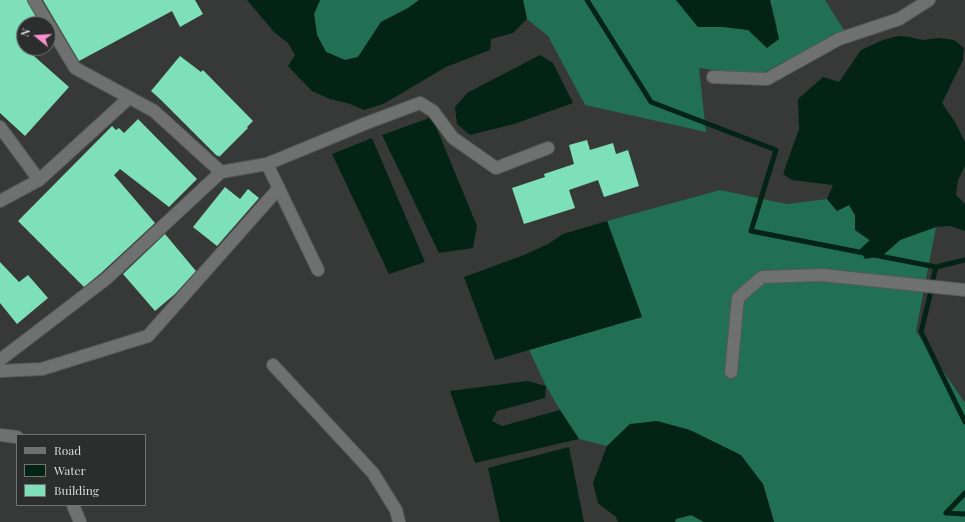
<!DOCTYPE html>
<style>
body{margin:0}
#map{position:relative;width:965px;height:522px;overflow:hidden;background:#363937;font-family:"Playfair Display",serif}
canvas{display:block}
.legend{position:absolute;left:16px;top:434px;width:130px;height:72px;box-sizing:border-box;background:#2c2e2d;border:1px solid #717372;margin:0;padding:5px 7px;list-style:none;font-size:12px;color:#d9dbda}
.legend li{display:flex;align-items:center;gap:8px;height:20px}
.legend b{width:20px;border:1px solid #717372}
.north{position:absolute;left:16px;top:16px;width:40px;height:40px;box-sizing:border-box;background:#2c2e2d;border:1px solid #717372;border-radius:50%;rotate:288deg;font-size:11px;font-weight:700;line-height:16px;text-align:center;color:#d9dbda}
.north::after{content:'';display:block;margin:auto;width:14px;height:18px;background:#f890cb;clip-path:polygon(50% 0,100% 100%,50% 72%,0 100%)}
</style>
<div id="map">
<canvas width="965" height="522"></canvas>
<ul class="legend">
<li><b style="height:5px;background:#6e716f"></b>Road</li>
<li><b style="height:11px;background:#032317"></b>Water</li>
<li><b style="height:11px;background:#7ee0b9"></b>Building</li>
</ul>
<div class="north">N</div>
</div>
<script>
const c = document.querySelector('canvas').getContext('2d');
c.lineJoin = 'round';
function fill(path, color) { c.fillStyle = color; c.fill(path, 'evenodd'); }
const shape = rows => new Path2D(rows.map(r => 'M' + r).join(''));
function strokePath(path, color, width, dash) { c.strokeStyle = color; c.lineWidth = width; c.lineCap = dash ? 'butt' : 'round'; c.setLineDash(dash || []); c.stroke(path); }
fill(shape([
 [320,0,419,0,409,8,381,22,358,57,345,60,326,52,317,35,314,14],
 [523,0,676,0,698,27,724,27,748,30,777,28,770,0,825,0,844,30,757,76,699,68,706,132,585,105,548,36,527,19],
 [720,190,787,204,827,199,837,211,849,205,855,215,855,230,870,241,882,256,900,240,936,227,916,331,965,403,965,522,774,522,763,484,630,424,607,446,579,439,560,410,546,386,529,350,642,317,607,221],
 [691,515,704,522,675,522,676,519]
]), '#216f54');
fill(shape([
 [247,0,320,0,314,14,317,35,326,52,345,60,358,57,381,22,408,8,419,0,523,0,527,19,513,33,491,39,490,50,446,67,383,104,364,110,350,104,330,99,312,91,288,66,295,55,288,43,274,32],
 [676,0,770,0,779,39,767,48,748,30,724,27,698,27],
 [898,36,910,37,922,40,939,38,954,40,964,48,963,60,942,103,955,122,965,142,965,166,958,180,956,195,965,204,965,231,951,226,936,227,900,240,882,256,865,259,860,249,870,240,855,230,855,215,849,205,837,211,827,199,833,185,792,180,783,174,799,129,798,99,823,77,839,82,861,50,883,40],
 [540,55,553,63,573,103,514,124,470,135,457,124,455,107,467,93],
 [432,117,477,226,473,248,439,253,382,135],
 [372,138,425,262,389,274,332,154],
 [607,221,642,317,495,360,464,277,524,255,548,244,563,234],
 [528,381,546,386,545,398,497,411,492,421,502,426,560,410,579,439,475,463,450,391],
 [657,421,690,430,741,455,763,484,774,522,704,522,691,515,676,519,675,522,618,522,616,517,598,503,593,483,607,446,630,424],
 [569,447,584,522,500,522,488,468]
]), '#032317');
strokePath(shape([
 [587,0,651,102,776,150,751,231,936,267,965,260],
 [932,283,936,267],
 [930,295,921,332,965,422],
 [965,493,946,513,965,514]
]), '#032317', 5);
fill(shape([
 [0,0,27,0,40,24,24,24,24,48,28,48,26,49,69,87,25,136,0,113],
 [43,0,195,0,203,14,180,27,172,11,79,61],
 [180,56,201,72,203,70,253,121,247,127,248,128,219,157,218,155,217,156,161,100,151,91],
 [138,119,197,179,169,207,120,169,114,175,155,223,101,273,84,287,18,221,112,126,116,130,119,128,124,133],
 [587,140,590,150,613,143,616,154,628,150,639,186,604,197,598,180,569,190,575,208,524,224,512,188,545,177,544,174,574,164,569,145],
 [225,187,240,199,248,189,259,198,217,246,193,227],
 [165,234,196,271,175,294,155,311,123,274],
 [0,262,19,282,28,275,48,298,17,324,0,303]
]), '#7ee0b9');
const minor = shape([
 [713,77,767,79,839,39,899,19,929,0],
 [0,127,39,180,129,98],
 [267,164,318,270],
 [221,172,267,164,364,124,420,103,433,111,453,138,496,168,548,148],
 [0,201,39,180],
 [0,360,106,279,221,172,154,111,75,68,34,0],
 [273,365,373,473,396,510,399,522],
 [0,371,42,369,148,336,279,188],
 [731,372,738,298,762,277,822,275,965,290],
 [0,435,17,437],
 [73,505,80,522]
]);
strokePath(minor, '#555857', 14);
strokePath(minor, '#6e716f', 12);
</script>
